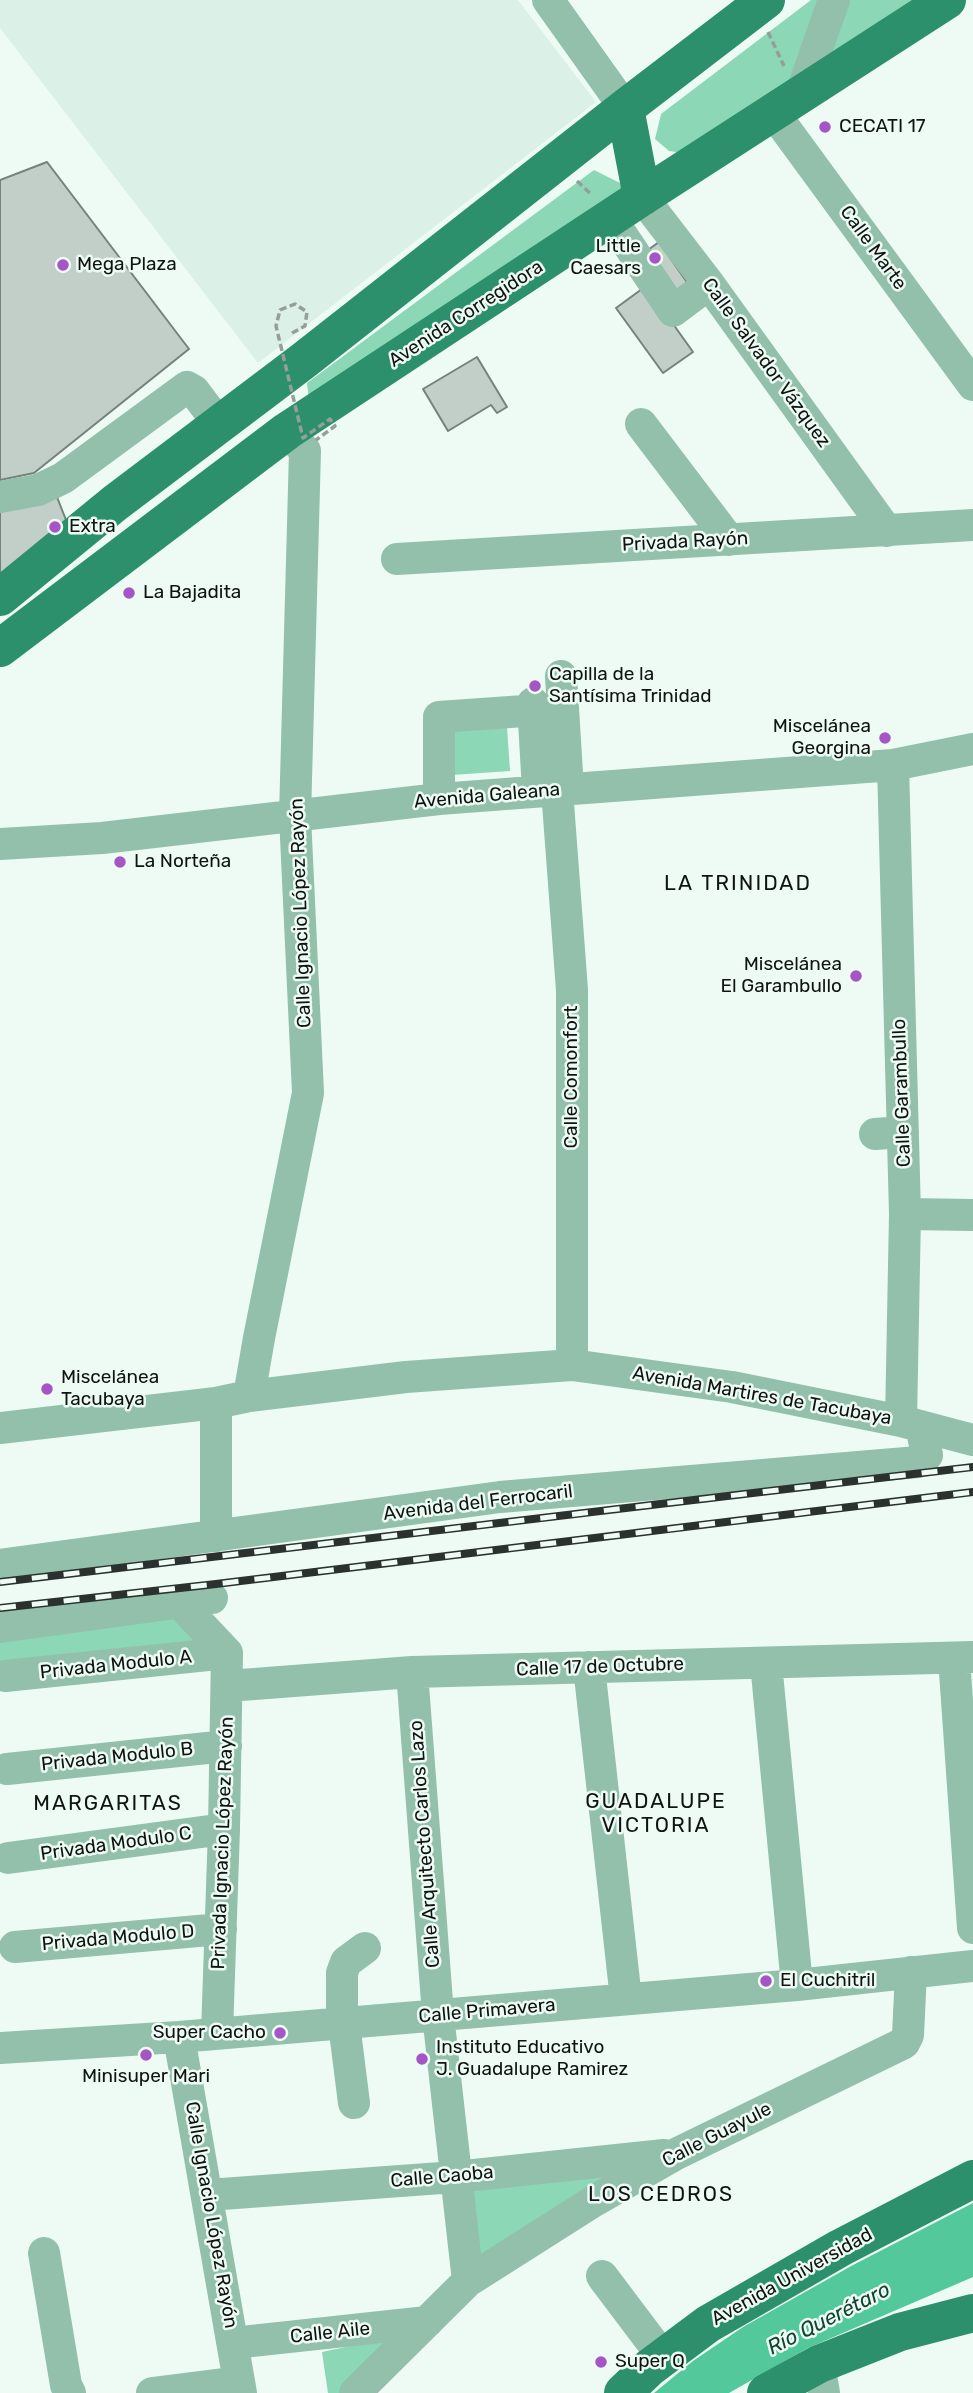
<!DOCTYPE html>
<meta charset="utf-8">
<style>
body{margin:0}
canvas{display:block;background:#edfbf4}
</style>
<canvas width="973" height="2393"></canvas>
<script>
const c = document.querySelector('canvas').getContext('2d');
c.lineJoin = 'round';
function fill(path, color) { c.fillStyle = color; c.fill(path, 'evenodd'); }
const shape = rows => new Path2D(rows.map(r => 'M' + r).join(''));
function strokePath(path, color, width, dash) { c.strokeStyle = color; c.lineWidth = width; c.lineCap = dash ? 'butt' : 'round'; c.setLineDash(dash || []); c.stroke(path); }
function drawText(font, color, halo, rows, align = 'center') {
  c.font = font + ' Rubik,sans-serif'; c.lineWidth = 5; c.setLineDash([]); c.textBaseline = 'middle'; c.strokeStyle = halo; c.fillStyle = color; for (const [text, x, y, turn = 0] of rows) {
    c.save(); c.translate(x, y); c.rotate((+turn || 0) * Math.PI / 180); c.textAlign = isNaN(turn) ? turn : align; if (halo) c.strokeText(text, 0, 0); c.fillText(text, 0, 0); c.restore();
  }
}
fill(shape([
 [0,0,518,0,596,102,258,363,0,28]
]), '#dbf1e7');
fill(shape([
 [811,0,921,0,690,154,669,151,655,139,661,114],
 [594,170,626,186,309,400,307,383],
 [507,727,510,771,452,775,449,731],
 [173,1611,214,1649,0,1673,0,1631],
 [662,2158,474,2268,463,2183],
 [407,2334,341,2393,328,2393,322,2352]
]), '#8bd7b6');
fill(shape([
 [973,2203,973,2277,808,2348,729,2393,654,2393,693,2361,743,2327,853,2265]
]), '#52c89b');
const building = shape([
 [47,162,189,349,34,473,0,480,0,180,47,162],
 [659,242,691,288,673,300,641,255,659,242],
 [646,286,693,352,663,373,616,308,646,286],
 [477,357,507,407,497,413,491,405,448,431,423,389,477,357],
 [55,492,68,525,0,577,0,502,55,492]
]);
fill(building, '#c1cfc8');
strokePath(building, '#75827c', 2);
strokePath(shape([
 [768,32,784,66],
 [577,181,592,195]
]), '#959f9a', 3.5, [7, 3.5]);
strokePath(shape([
 [548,0,625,108],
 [801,94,834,0],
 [773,112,973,385],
 [642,197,709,284,887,531],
 [611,219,673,311,709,284],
 [641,424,729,540],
 [0,497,38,490,63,478,187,387,194,391,219,424],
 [397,559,973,525],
 [561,676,568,789],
 [533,703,538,791],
 [893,765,905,1214,901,1421],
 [557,790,572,990,572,1365],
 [439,799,439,717,524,711],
 [0,844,102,838,439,799,893,765,973,749],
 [875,1134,903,1132],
 [905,1214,973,1215],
 [249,1396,259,1338,308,1093,295,816,305,451,287,431],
 [216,1403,216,1536],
 [0,1428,216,1403,249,1396,406,1377,572,1365,732,1387,901,1421,973,1440],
 [0,1565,500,1497,918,1462,923,1460,927,1455,921,1426],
 [180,1603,227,1653],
 [0,1627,212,1598],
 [954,1658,973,1928],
 [766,1663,797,1985],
 [589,1667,626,1999],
 [412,1672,438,2015,468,2281],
 [5,1676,227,1653],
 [228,1686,412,1672,973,1657],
 [7,1769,226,1746],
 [8,1858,224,1829],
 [15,1947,221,1929],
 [217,2033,224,1829,227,1653],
 [179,2037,241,2393],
 [0,2048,179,2037,797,1985,973,1966],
 [354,2103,342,2008,342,1973,346,1962,365,1948],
 [208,2195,455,2177,664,2155],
 [44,2253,66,2385,70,2393],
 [602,2276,663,2357],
 [233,2343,427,2322],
 [819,2364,824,2393],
 [152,2393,239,2382],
 [355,2393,468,2281,594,2201,676,2154,904,2043,908,2035,911,1972]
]), '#93c0ab', 32);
strokePath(shape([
 [625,108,642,197],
 [0,597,115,503,303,361,625,108,766,0],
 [0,648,287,431,642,197,947,0],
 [623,2393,649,2368,708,2324,840,2248,973,2179],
 [766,2393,819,2364,900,2332,973,2313]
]), '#2c906c', 38);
const rail = shape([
 [0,1582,973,1467],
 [0,1608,216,1584,973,1492]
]);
strokePath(rail, '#2b312e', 8);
strokePath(rail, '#edfbf4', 5, [16]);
strokePath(shape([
 [292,333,305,326,307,312,295,304,280,310,276,326,303,438,330,419,335,426,316,440]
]), '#959f9a', 3.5, [7, 3.5]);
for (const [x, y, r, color] of [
 [825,127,7,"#a555c6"],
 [655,258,7,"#a555c6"],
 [63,265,7,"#a555c6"],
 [55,527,7,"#a555c6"],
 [129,593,7,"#a555c6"],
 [535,686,7,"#a555c6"],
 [885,738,7,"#a555c6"],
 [120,862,7,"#a555c6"],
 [856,976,7,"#a555c6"],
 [47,1389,7,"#a555c6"],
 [766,1981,7,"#a555c6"],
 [280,2033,7,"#a555c6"],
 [146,2055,7,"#a555c6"],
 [422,2059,7,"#a555c6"],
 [601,2362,7,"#a555c6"]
]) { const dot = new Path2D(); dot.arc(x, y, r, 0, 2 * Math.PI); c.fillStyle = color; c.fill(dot); strokePath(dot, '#edfbf4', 2.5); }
drawText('19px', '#0f1412', '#edfbf4', [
 ["CECATI 17",839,127],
 ["Little",641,247,"right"],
 ["Caesars",641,269,"right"],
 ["Mega Plaza",77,265],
 ["Extra",69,527],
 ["La Bajadita",143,593],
 ["Capilla de la",549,675],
 ["Santísima Trinidad",549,697],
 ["Miscelánea",871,727,"right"],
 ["Georgina",871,749,"right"],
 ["La Norteña",134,862],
 ["Miscelánea",842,965,"right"],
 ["El Garambullo",842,987,"right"],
 ["Miscelánea",61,1378],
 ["Tacubaya",61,1400],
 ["El Cuchitril",780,1981],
 ["Super Cacho",266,2033,"right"],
 ["Instituto Educativo",436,2048],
 ["J. Guadalupe Ramirez",436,2070],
 ["Minisuper Mari",146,2077,"center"],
 ["Super Q",615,2362]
], 'left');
drawText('19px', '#0f1412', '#edfbf4', [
 ["Calle Marte",873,248,54],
 ["Avenida Corregidora",466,314,-33],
 ["Calle Salvador Vázquez",766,363,54],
 ["Privada Rayón",685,542,-3],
 ["Avenida Galeana",487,796,-5],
 ["Calle Ignacio López Rayón",301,913,-92],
 ["Calle Comonfort",572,1077,-90],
 ["Calle Garambullo",902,1093,-92],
 ["Avenida Martires de Tacubaya",762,1396,10],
 ["Avenida del Ferrocaril",478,1503,-7],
 ["Privada Modulo A",116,1665,-6],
 ["Calle 17 de Octubre",600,1667,-2],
 ["Privada Modulo B",117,1757,-6],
 ["Privada Ignacio López Rayón",223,1843,-88],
 ["Privada Modulo C",116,1844,-8],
 ["Calle Arquitecto Carlos Lazo",425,1844,-94],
 ["Privada Modulo D",118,1938,-5],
 ["Calle Primavera",487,2011,-5],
 ["Calle Guayule",717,2135,-27],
 ["Calle Caoba",442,2177,-5],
 ["Calle Ignacio López Rayón",211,2215,80],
 ["Avenida Universidad",792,2277,-29],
 ["Calle Aile",330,2333,-6]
]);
c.letterSpacing = '2px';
drawText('21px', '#0f1412', '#edfbf4', [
 ["LA TRINIDAD",738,884],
 ["GUADALUPE",656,1802],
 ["VICTORIA",656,1826],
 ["MARGARITAS",108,1804],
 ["LOS CEDROS",661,2195]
]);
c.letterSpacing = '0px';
drawText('italic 21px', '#104331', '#edfbf4', [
 ["Río Querétaro",829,2319,-27]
]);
</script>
